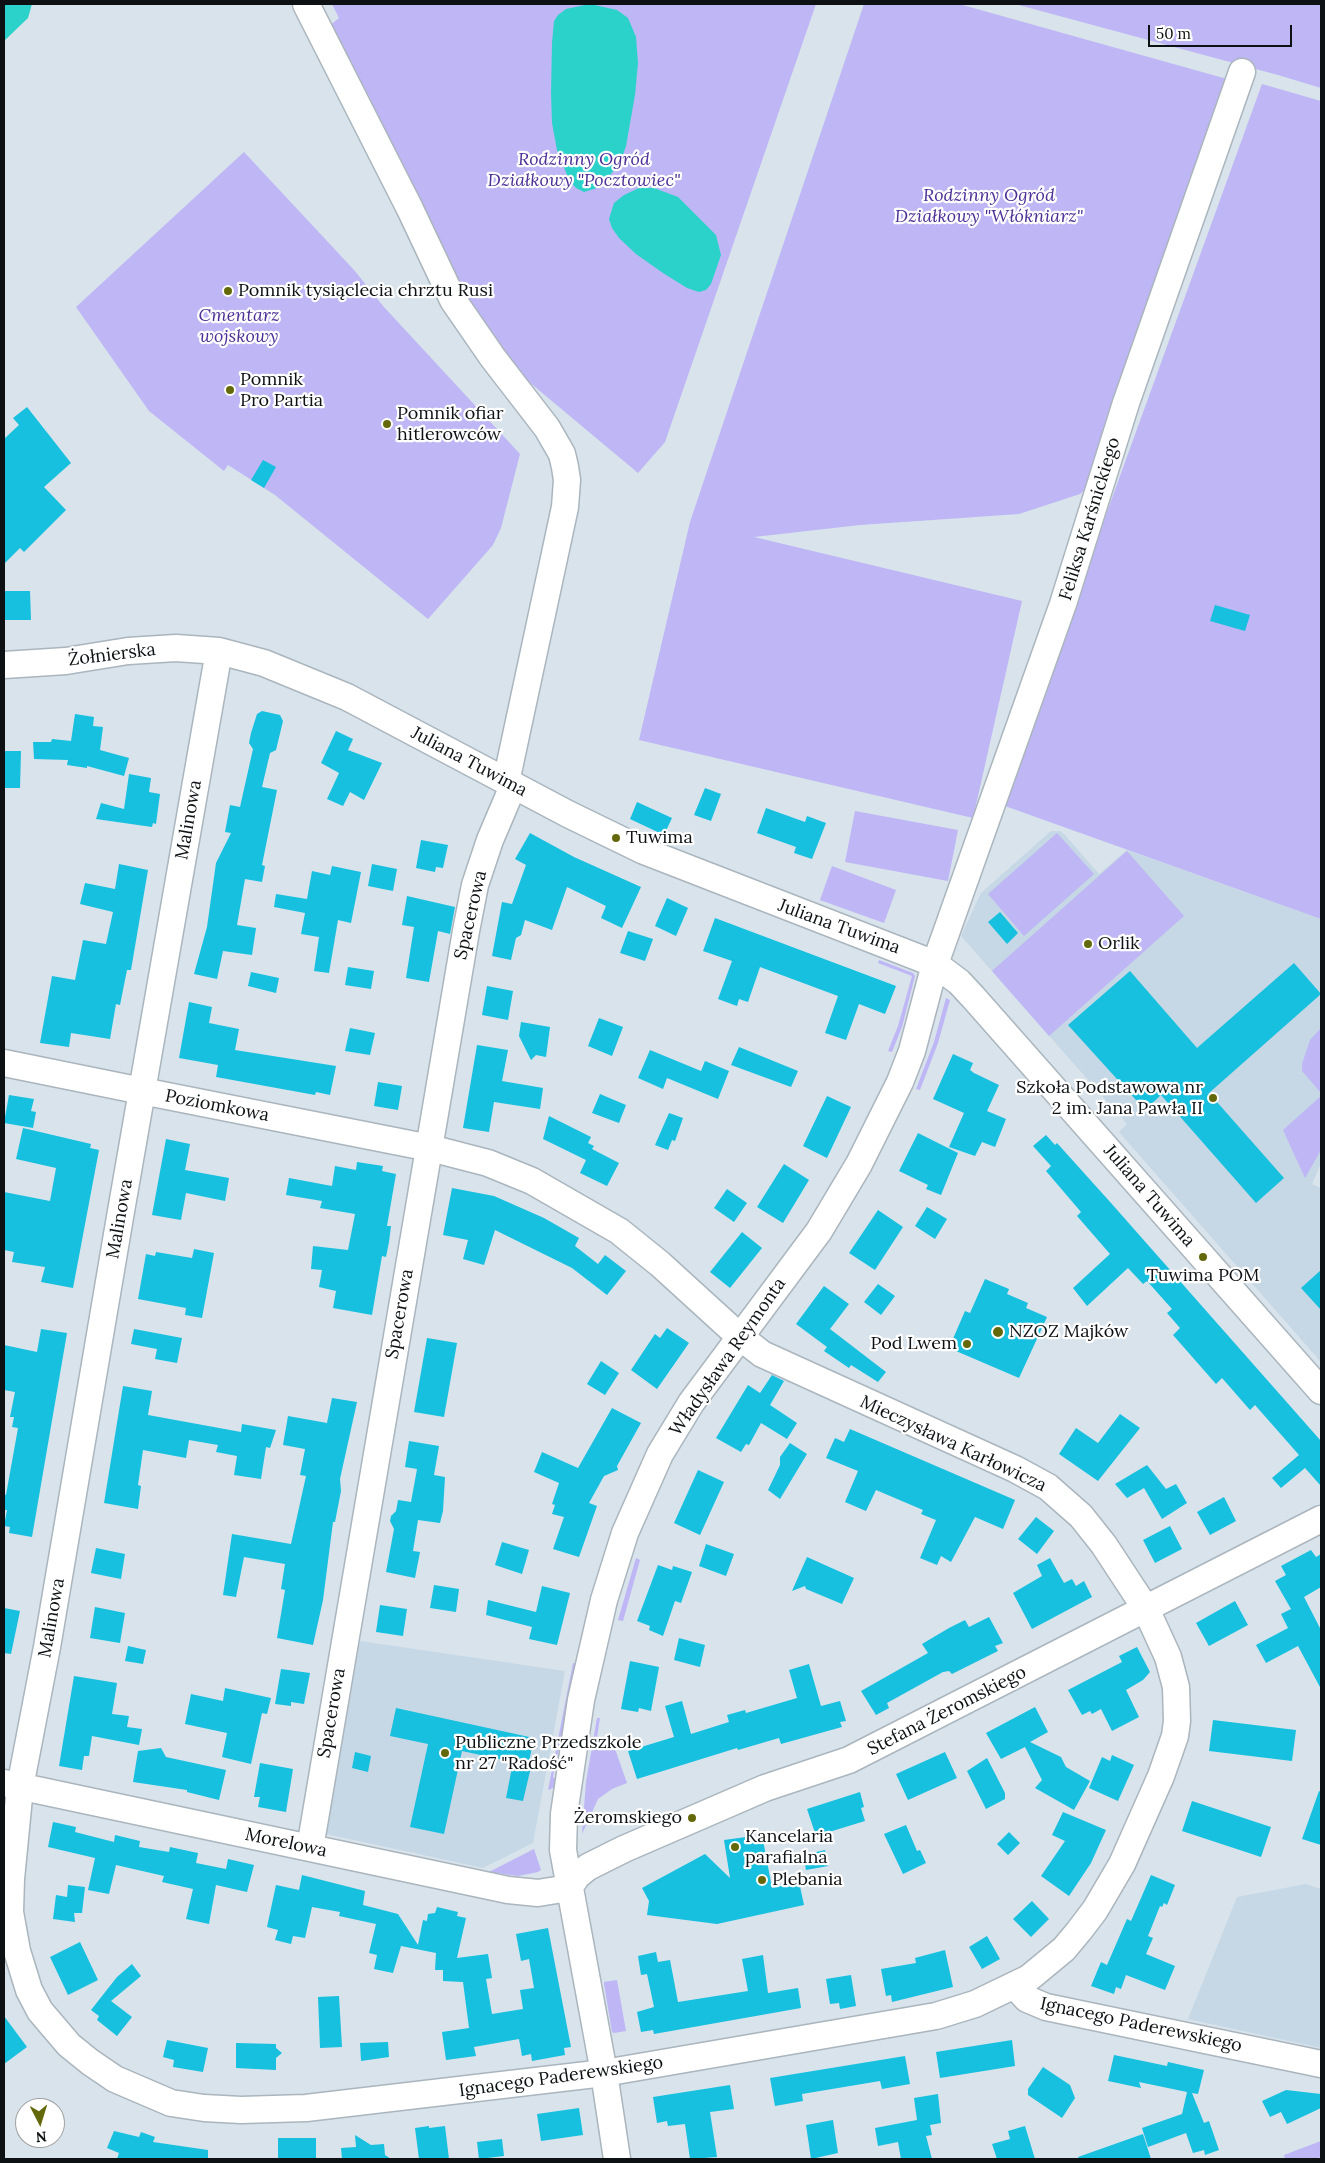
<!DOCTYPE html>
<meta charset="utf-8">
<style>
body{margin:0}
#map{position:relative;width:1325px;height:2163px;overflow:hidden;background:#d8e3ec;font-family:Lora,serif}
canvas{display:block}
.frame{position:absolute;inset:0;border:5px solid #0d1114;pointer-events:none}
.north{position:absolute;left:15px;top:2098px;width:50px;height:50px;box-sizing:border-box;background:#fff;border:1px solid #9ea0a1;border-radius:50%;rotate:175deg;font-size:14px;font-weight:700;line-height:20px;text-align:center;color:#0d1114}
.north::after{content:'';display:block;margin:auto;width:18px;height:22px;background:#63690a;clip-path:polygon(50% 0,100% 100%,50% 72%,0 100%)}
.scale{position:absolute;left:1148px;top:25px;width:144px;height:22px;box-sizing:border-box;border:2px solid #0d1114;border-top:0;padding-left:6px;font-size:15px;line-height:18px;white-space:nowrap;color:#0d1114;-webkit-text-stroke:4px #fff;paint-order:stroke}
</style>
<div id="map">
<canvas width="1325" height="2163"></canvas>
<div class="frame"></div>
<div class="north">N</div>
<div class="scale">50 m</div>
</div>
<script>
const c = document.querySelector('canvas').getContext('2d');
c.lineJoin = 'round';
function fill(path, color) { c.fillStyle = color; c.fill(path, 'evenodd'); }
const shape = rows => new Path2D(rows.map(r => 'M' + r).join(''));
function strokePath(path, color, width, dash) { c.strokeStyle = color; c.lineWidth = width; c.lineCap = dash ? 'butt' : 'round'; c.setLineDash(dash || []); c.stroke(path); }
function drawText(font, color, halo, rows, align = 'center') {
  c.font = font + ' Lora,serif'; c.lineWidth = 4.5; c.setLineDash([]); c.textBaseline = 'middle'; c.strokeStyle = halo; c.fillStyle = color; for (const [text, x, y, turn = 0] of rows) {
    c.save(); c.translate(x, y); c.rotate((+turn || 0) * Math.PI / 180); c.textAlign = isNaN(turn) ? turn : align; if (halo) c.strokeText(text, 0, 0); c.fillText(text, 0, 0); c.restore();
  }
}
fill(shape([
 [1051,831,1060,831,1065,835,1099,874,1127,850,1321,919,1321,1163,1312,1184,1321,1188,1321,1362,1119,1132,1127,1124,961,936,981,893],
 [360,1641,565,1671,533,1843,483,1868,326,1834],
 [1306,1884,1321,1889,1321,2048,1188,2019,1237,1897]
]), '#c6d8e5');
fill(shape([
 [332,4,816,4,665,442,638,473,516,371,482,328,328,27,339,18],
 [864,4,959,4,1227,79,1086,489,1080,494,1019,514,860,525,754,537,1022,601,973,818,639,740,690,522],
 [1015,4,1321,4,1321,88,1278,75],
 [1262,84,1321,101,1321,919,1005,806,1043,697,1040,697],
 [244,152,354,270,383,306,520,454,501,528,493,545,428,619,275,495,228,465,224,471,149,411,76,307],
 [855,811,958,830,948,881,845,862],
 [1057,833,1094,874,1024,936,988,894],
 [1127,851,1184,916,1049,1036,992,971],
 [832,866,896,890,884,923,820,900],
 [879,960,913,973,915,976,902,1027,892,1052,888,1051,898,1026,912,976,878,963],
 [946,998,950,1000,938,1043,920,1090,916,1089,934,1042],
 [1321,1028,1321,1093,1302,1071,1302,1064,1310,1040],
 [1321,1096,1321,1150,1305,1178,1283,1130],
 [636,1558,640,1560,623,1621,618,1620],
 [573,1663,583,1665,571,1715,565,1718,553,1777,559,1782,558,1786,548,1790],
 [597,1718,600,1718,596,1744,612,1740,627,1783,612,1789,598,1799,582,1834,586,1782],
 [534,1849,541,1870,538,1872,518,1876,489,1872],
 [617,1980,626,2031,614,2033,612,2032,604,1984,604,1982],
 [1321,2141,1321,2157,1314,2159,1285,2159,1284,2155]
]), '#beb6f5');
fill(shape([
 [4,4,32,4,28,18,4,41],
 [590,4,617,10,628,18,636,37,638,63,635,95,626,146,620,163,600,187,584,192,576,188,569,180,557,150,552,123,551,93,552,43,554,21,558,15,566,9],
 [639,188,654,188,678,197,716,235,721,255,711,284,706,290,699,292,687,288,663,273,636,254,619,238,612,228,609,219,614,203,624,195]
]), '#2ad2ca');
fill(shape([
 [27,407,71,463,44,487,66,510,24,552,20,548,4,564,4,439,19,425,13,418],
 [263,460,276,467,264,488,251,480],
 [4,591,30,591,31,620,4,620],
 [1215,605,1250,615,1245,631,1210,621],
 [262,711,280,715,283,721,276,750,270,753,262,787,277,790,262,865,265,866,262,882,245,879,237,925,256,928,252,955,223,951,217,979,194,974,207,927,216,863,231,833,225,832,230,805,240,807,253,749,249,743,251,733,257,714],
 [75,714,94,717,93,726,103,727,100,750,129,758,124,776,87,766,87,768,67,765,68,760,34,759,33,742,51,742,52,739,71,741],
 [336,731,353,739,348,750,382,763,364,800,350,792,343,806,327,799,339,773,321,763],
 [4,751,21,751,20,788,4,788],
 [129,774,151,778,149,792,160,794,156,824,153,823,152,827,96,819,101,803,124,809],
 [705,788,721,794,711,821,694,815],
 [637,802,672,818,664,835,630,819],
 [766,808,805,822,807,816,826,823,812,859,794,853,796,847,757,833],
 [530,833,574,857,641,887,622,928,601,918,606,906,567,887,552,930,525,920,521,935,516,938,511,960,492,956,502,902,512,904,526,865,515,859],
 [421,840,448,845,443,868,436,867,435,872,416,868],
 [119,864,148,870,131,970,127,970,120,1005,116,1004,110,1039,71,1033,69,1047,40,1043,52,976,75,980,83,940,106,944,113,912,80,904,85,883,115,889],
 [372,864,397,869,393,891,368,886],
 [332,866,361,872,351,923,338,920,329,973,314,971,319,937,301,934,305,913,274,907,276,894,307,899,312,871,330,875],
 [407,896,455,907,450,934,438,931,429,982,406,978,414,927,402,925],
 [667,898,688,908,676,936,655,926],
 [1000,912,1018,933,1007,944,988,922],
 [715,918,896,986,885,1014,859,1004,846,1040,825,1033,838,996,760,967,748,1002,739,999,737,1006,718,999,732,961,703,951],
 [628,931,653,939,645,961,620,953],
 [1294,963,1321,994,1209,1093,1284,1178,1256,1203,1161,1095,1145,1110,1068,1025,1130,971,1197,1048],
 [348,967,374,971,371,989,345,985],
 [251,972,279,978,276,993,248,986],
 [487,986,513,991,508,1020,482,1015],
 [189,1002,212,1007,209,1023,239,1029,235,1050,336,1066,330,1095,316,1092,315,1095,216,1077,218,1065,179,1058],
 [599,1018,623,1027,612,1056,588,1046],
 [521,1022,550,1027,546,1057,536,1055,531,1060,519,1036],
 [350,1028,375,1033,370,1055,345,1051],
 [477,1045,508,1050,502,1081,543,1088,540,1109,494,1102,489,1132,463,1128],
 [739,1047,798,1071,791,1087,731,1065],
 [650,1050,701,1071,705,1061,729,1071,718,1099,667,1078,663,1089,638,1078],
 [953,1054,973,1063,970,1070,974,1073,999,1085,987,1111,1006,1119,995,1147,982,1142,975,1156,949,1147,964,1113,933,1099],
 [378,1082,402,1086,398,1110,374,1106],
 [600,1094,626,1105,619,1123,592,1113],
 [9,1095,34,1099,31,1111,36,1112,33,1128,4,1123],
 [827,1096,851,1107,827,1158,803,1146],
 [669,1113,683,1118,675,1141,672,1140,668,1150,655,1145],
 [549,1116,591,1137,588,1143,594,1146,592,1149,619,1163,607,1186,580,1173,586,1160,543,1139],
 [23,1128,91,1144,90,1148,99,1150,73,1288,41,1282,45,1267,12,1262,14,1252,4,1250,4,1192,50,1201,56,1168,16,1159],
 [918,1133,958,1153,941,1195,926,1189,928,1185,899,1171],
 [1046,1135,1055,1145,1057,1143,1111,1203,1321,1441,1321,1486,1305,1468,1281,1488,1272,1478,1299,1455,1255,1405,1250,1410,1222,1378,1216,1384,1173,1335,1180,1328,1167,1313,1172,1309,1147,1281,1143,1284,1128,1268,1087,1306,1073,1288,1110,1254,1077,1216,1081,1212,1046,1171,1051,1166,1033,1146],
 [166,1139,190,1144,185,1170,229,1178,225,1201,186,1193,181,1220,152,1215],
 [357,1162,383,1166,382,1171,396,1174,387,1226,391,1226,389,1242,386,1257,382,1256,372,1315,333,1308,336,1291,319,1287,322,1270,311,1269,313,1246,348,1250,355,1214,320,1208,322,1201,286,1195,289,1178,332,1186,335,1166,356,1170],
 [784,1164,809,1180,783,1223,757,1207],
 [452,1188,494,1196,544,1218,579,1238,575,1246,598,1264,605,1255,626,1271,607,1295,572,1268,495,1230,484,1265,463,1259,468,1240,443,1235],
 [727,1189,747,1203,734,1222,714,1208],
 [927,1207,947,1219,935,1239,915,1226],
 [878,1210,903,1227,875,1270,849,1253],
 [742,1232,762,1248,730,1288,710,1272],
 [194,1249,214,1253,202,1318,185,1315,186,1308,138,1299,146,1254,155,1256,156,1252,192,1258],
 [1321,1270,1321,1310,1301,1288],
 [985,1279,1009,1289,1007,1294,1028,1303,1026,1308,1047,1317,1019,1378,949,1348,965,1311,970,1313],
 [878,1284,895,1296,881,1315,864,1302],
 [824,1286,849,1304,830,1329,886,1372,878,1382,851,1365,849,1368,824,1351,827,1347,796,1324],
 [667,1328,689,1343,657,1389,631,1370,655,1334,660,1338],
 [41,1329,67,1333,32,1537,9,1533,10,1527,4,1526,7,1510,4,1510,4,1494,6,1495,18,1428,12,1427,14,1417,10,1417,15,1392,4,1390,4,1345,37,1352],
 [134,1329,182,1338,177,1363,155,1359,157,1349,131,1344],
 [427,1338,457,1343,444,1417,414,1412],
 [601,1361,619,1373,605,1395,587,1384],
 [772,1375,784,1381,770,1405,797,1423,787,1439,761,1423,749,1445,746,1444,741,1452,716,1438,748,1385,760,1393],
 [123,1386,152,1391,148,1415,241,1432,242,1424,276,1430,270,1448,266,1447,261,1479,234,1475,237,1456,216,1452,218,1445,189,1440,186,1458,143,1450,138,1485,141,1486,138,1509,104,1503],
 [332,1398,357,1402,340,1479,341,1491,335,1522,333,1522,323,1600,313,1645,277,1638,285,1590,281,1589,285,1564,244,1557,236,1597,223,1595,232,1534,291,1544,306,1476,300,1475,305,1449,283,1445,288,1416,327,1423],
 [612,1408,641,1423,617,1466,618,1470,604,1476,589,1503,597,1506,579,1557,553,1549,564,1517,552,1514,555,1505,552,1504,559,1483,534,1472,542,1452,578,1468],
 [1120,1414,1140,1428,1098,1481,1059,1454,1076,1428,1098,1443],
 [850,1429,1015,1500,1003,1529,975,1517,951,1562,941,1556,937,1565,920,1558,936,1520,921,1514,923,1510,876,1490,866,1511,845,1502,858,1471,826,1458,835,1438,844,1442],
 [409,1441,439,1446,434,1475,445,1477,443,1511,440,1523,418,1520,413,1551,420,1552,415,1578,386,1572,394,1529,390,1521,391,1516,396,1511,398,1500,411,1502,417,1469,405,1467],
 [790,1443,807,1454,780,1499,768,1490,780,1465,780,1457],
 [1147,1465,1166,1489,1176,1484,1187,1503,1162,1519,1144,1488,1127,1498,1115,1484],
 [698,1470,724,1482,700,1535,674,1523],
 [1224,1497,1236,1521,1210,1535,1197,1512],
 [1036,1517,1054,1531,1037,1554,1018,1539],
 [1170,1526,1182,1549,1155,1563,1143,1540],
 [502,1542,529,1550,522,1574,495,1565],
 [706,1544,734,1554,726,1576,699,1566],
 [96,1548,125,1554,121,1579,91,1573],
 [1311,1550,1316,1557,1321,1554,1321,1587,1304,1597,1321,1630,1321,1689,1298,1646,1266,1663,1256,1645,1288,1628,1281,1614,1291,1609,1275,1581,1286,1575,1281,1566],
 [807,1557,854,1578,842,1604,806,1589,805,1586,792,1591],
 [1050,1558,1064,1583,1072,1579,1076,1586,1084,1581,1092,1597,1032,1629,1013,1593,1042,1576,1037,1565],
 [658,1565,672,1570,673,1566,692,1572,681,1603,675,1601,663,1636,649,1630,650,1626,637,1621],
 [434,1585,459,1589,456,1612,430,1608],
 [542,1586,570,1593,557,1645,529,1639,532,1627,486,1615,488,1600,536,1612],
 [1235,1601,1248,1625,1209,1646,1196,1623],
 [380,1605,407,1609,403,1636,376,1632],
 [95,1607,125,1613,120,1643,90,1638],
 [4,1608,20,1611,11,1654,4,1653],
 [989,1617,1003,1643,995,1646,998,1651,952,1674,949,1671,943,1672,887,1703,889,1708,876,1715,861,1691,928,1653,922,1644,949,1628,965,1620,969,1627],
 [679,1638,705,1645,700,1667,674,1660],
 [128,1646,146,1650,143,1664,125,1661],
 [1137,1647,1150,1672,1143,1680,1126,1690,1139,1717,1112,1731,1101,1709,1092,1714,1090,1711,1082,1715,1068,1690,1122,1662,1119,1656],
 [630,1661,659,1667,651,1711,639,1708,638,1712,621,1709],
 [809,1664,821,1706,840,1701,846,1721,840,1722,842,1727,781,1744,779,1738,738,1750,737,1748,637,1779,628,1751,674,1737,665,1706,682,1701,691,1734,729,1722,727,1715,745,1710,746,1713,797,1698,789,1670],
 [281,1669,310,1673,304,1704,291,1702,291,1706,275,1704],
 [74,1676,117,1683,112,1714,129,1716,127,1727,142,1729,139,1745,92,1736,89,1756,84,1756,82,1770,59,1766],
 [225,1688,271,1698,267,1714,262,1713,251,1764,222,1757,227,1733,185,1724,191,1694,223,1701],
 [1035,1707,1048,1732,1030,1742,1061,1757,1066,1767,1090,1781,1074,1810,1035,1788,1042,1780,1025,1747,1001,1759,986,1733],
 [396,1708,534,1738,528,1766,531,1767,523,1801,506,1798,513,1762,462,1751,444,1834,410,1827,428,1744,390,1736],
 [1213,1720,1296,1730,1292,1761,1209,1751],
 [161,1748,166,1757,226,1770,219,1800,187,1792,187,1790,133,1782,138,1751],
 [355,1752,371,1756,368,1772,352,1768],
 [945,1752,957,1778,908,1800,896,1774],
 [1112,1755,1134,1765,1118,1801,1089,1788,1102,1757,1110,1761],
 [987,1758,1005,1793,1005,1799,986,1809,967,1771],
 [260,1763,293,1769,286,1812,258,1807,260,1797,254,1797],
 [1319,1791,1321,1792,1321,1845,1302,1839],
 [860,1792,864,1807,861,1808,865,1821,816,1836,807,1809],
 [1192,1801,1271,1827,1261,1857,1182,1831],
 [1063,1812,1106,1830,1091,1863,1069,1896,1041,1876,1065,1841,1052,1835],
 [53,1822,76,1827,75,1832,114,1842,115,1835,140,1841,139,1847,169,1852,170,1847,198,1853,196,1863,226,1869,228,1859,254,1865,247,1892,216,1885,209,1924,186,1919,193,1889,162,1882,164,1876,116,1865,109,1894,88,1890,95,1858,48,1847],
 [906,1825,917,1851,920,1850,926,1863,903,1874,884,1834],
 [1009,1832,1020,1843,1008,1855,997,1844],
 [746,1837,746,1843,763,1840,772,1888,799,1882,804,1905,717,1924,647,1915,649,1901,642,1888,705,1854,730,1878,724,1840],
 [825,1850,828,1866,806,1870,803,1855],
 [302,1875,365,1891,363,1905,398,1914,418,1945,423,1920,427,1921,428,1914,435,1913,437,1907,458,1912,457,1916,466,1918,457,1958,488,1954,492,1978,486,1979,492,2014,523,2009,520,1990,534,1988,529,1959,521,1961,516,1934,548,1928,571,2047,564,2048,565,2055,532,2061,531,2054,522,2056,519,2039,474,2047,476,2056,446,2060,442,2032,469,2028,463,1982,443,1981,443,1970,435,1970,436,1953,401,1946,393,1973,374,1969,377,1955,369,1953,376,1924,339,1916,340,1912,312,1907,305,1938,293,1936,291,1944,275,1940,278,1930,267,1927,276,1885,299,1890],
 [1151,1875,1175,1885,1167,1905,1164,1903,1162,1907,1160,1906,1148,1936,1153,1938,1146,1954,1175,1966,1165,1990,1126,1975,1121,1989,1116,1987,1114,1994,1091,1986,1101,1962,1107,1965,1127,1919,1131,1921],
 [68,1885,85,1887,82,1913,74,1913,75,1922,53,1919,56,1895,67,1897],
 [1032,1901,1049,1919,1031,1937,1013,1919],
 [987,1936,1000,1959,982,1969,969,1947],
 [80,1942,98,1980,68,1995,50,1957],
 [945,1950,953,1987,892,2002,891,1995,886,1996,881,1969,916,1963,915,1958],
 [656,1952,658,1962,670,1960,678,2002,748,1991,742,1959,763,1955,768,1993,798,1988,801,2008,654,2034,653,2030,641,2032,637,2012,654,2007,647,1974,641,1975,638,1956],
 [132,1964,141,1976,111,2001,132,2017,117,2036,97,2020,99,2016,91,2010,117,1977],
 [851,1975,856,2006,840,2009,839,2003,830,2004,826,1979],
 [339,1996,342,2047,320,2048,318,1997],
 [4,2016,27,2047,4,2064],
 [167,2040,208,2048,203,2072,173,2067,174,2060,163,2057],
 [1012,2040,1015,2066,940,2078,936,2052],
 [388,2042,389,2057,361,2061,360,2043],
 [236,2043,276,2044,276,2048,282,2053,276,2058,276,2070,236,2068],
 [1114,2055,1167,2066,1168,2062,1204,2070,1198,2094,1192,2093,1204,2123,1209,2121,1219,2150,1205,2155,1204,2150,1193,2153,1186,2133,1148,2147,1142,2128,1182,2114,1187,2092,1139,2082,1141,2088,1108,2081],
 [905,2056,910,2084,882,2089,880,2081,802,2094,803,2101,775,2106,770,2078],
 [1043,2067,1070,2085,1075,2098,1062,2118,1028,2095,1028,2089],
 [730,2085,734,2109,710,2112,717,2157,690,2159,685,2124,668,2126,667,2121,657,2123,653,2097],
 [1286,2090,1321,2094,1321,2108,1287,2124,1281,2112,1270,2117,1262,2101],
 [938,2094,941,2123,930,2125,932,2135,926,2136,932,2159,901,2159,898,2142,878,2146,875,2128,917,2120,914,2098],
 [579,2108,583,2135,541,2141,537,2114],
 [833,2120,838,2153,811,2159,806,2125],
 [429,2126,429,2128,445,2126,449,2159,419,2159,415,2128],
 [1025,2126,1035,2159,997,2159,992,2144,1010,2139,1008,2131],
 [114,2131,139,2137,141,2132,155,2137,153,2142,208,2150,208,2159,117,2159,119,2153,107,2148],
 [1143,2134,1151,2159,1079,2159,1078,2157],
 [355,2135,371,2145,384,2144,385,2155,391,2159,342,2159,341,2148,356,2147],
 [278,2138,316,2138,316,2158,278,2159],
 [502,2139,504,2156,479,2159,477,2142]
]), '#16c0de');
const minor = shape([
 [306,4,410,209,453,300,493,358,547,428,562,454,565,467,567,480,565,507,506,782],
 [4,665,66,661,128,651,176,648,219,651,264,663,347,697,568,814,644,851,935,964,959,982,973,997,1321,1391],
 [4,1063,142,1091,430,1148,488,1163,532,1181,619,1231,660,1264,739,1336,762,1354,1015,1469,1048,1487,1081,1516,1104,1545,1146,1609,1168,1657,1176,1687,1177,1721,1175,1736,1161,1776,1122,1864,1095,1910,1079,1931,1064,1949,1029,1978,975,2004,936,2016,604,2073,306,2108,241,2110,204,2108,171,2103,115,2079,90,2062,69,2045,40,2011,29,1990,17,1951,10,1912,11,1879,20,1787,47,1647,120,1217,142,1091,192,805,219,651],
 [4,1783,508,1890,538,1893,569,1888],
 [310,1848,466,931,475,885,490,840,513,786],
 [569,1888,577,1876,588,1867,624,1849,765,1788,849,1760,1321,1519],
 [1015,1986,1027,1999,1046,2007,1321,2064],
 [617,2159,604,2073,563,1850,564,1814,581,1700,604,1600,625,1533,660,1454,691,1403,819,1231,859,1164,900,1082,912,1051,935,964,1063,604,1126,403,1242,72]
]);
strokePath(minor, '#aab5bd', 29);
strokePath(minor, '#fff', 26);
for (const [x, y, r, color] of [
 [228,291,5,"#63690a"],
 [230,390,5,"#63690a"],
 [387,424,5,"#63690a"],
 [616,838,5,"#63690a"],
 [1088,944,5,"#63690a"],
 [1213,1098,5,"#63690a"],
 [1203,1257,5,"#63690a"],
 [998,1332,6,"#63690a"],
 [967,1344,5,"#63690a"],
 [445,1753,5,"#63690a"],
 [692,1818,5,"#63690a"],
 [735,1847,5,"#63690a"],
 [762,1880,5,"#63690a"]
]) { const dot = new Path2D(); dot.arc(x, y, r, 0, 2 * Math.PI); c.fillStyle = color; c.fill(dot); strokePath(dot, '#fff', 2); }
drawText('italic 18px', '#4c2f96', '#fff', [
 ["Rodzinny Ogród",584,160],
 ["Działkowy \"Pocztowiec\"",584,181],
 ["Rodzinny Ogród",989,196],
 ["Działkowy \"Włókniarz\"",989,217],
 ["Cmentarz",239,316],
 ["wojskowy",239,337]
]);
drawText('18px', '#0d1114', '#fff', [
 ["Pomnik tysiąclecia chrztu Rusi",238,291],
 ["Pomnik",240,380],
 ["Pro Partia",240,401],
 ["Pomnik ofiar",397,414],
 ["hitlerowców",397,435],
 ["Tuwima",626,838],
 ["Orlik",1098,944],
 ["Szkoła Podstawowa nr",1203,1088,"right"],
 ["2 im. Jana Pawła II",1203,1109,"right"],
 ["Tuwima POM",1203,1276,"center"],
 ["NZOZ Majków",1009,1332],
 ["Pod Lwem",957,1344,"right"],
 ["Publiczne Przedszkole",455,1743],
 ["nr 27 \"Radość\"",455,1764],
 ["Żeromskiego",682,1818,"right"],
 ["Kancelaria",745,1837],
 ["parafialna",745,1858],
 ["Plebania",772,1880]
], 'left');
drawText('18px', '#0d1114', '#fff', [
 ["Feliksa Karśnickiego",1090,519,-73],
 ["Żołnierska",112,655,-7],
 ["Juliana Tuwima",469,762,28],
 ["Malinowa",189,820,-80],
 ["Spacerowa",471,915,-77],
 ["Juliana Tuwima",839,927,20],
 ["Poziomkowa",217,1106,11],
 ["Juliana Tuwima",1149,1196,49],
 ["Malinowa",120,1219,-80],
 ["Spacerowa",400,1314,-80],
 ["Władysława Reymonta",728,1357,-55],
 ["Mieczysława Karłowicza",953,1444,25],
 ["Malinowa",52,1618,-80],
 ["Stefana Żeromskiego",947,1711,-27],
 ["Spacerowa",332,1713,-80],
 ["Morelowa",286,1843,12],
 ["Ignacego Paderewskiego",1141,2025,12],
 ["Ignacego Paderewskiego",561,2077,-8]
]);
</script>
